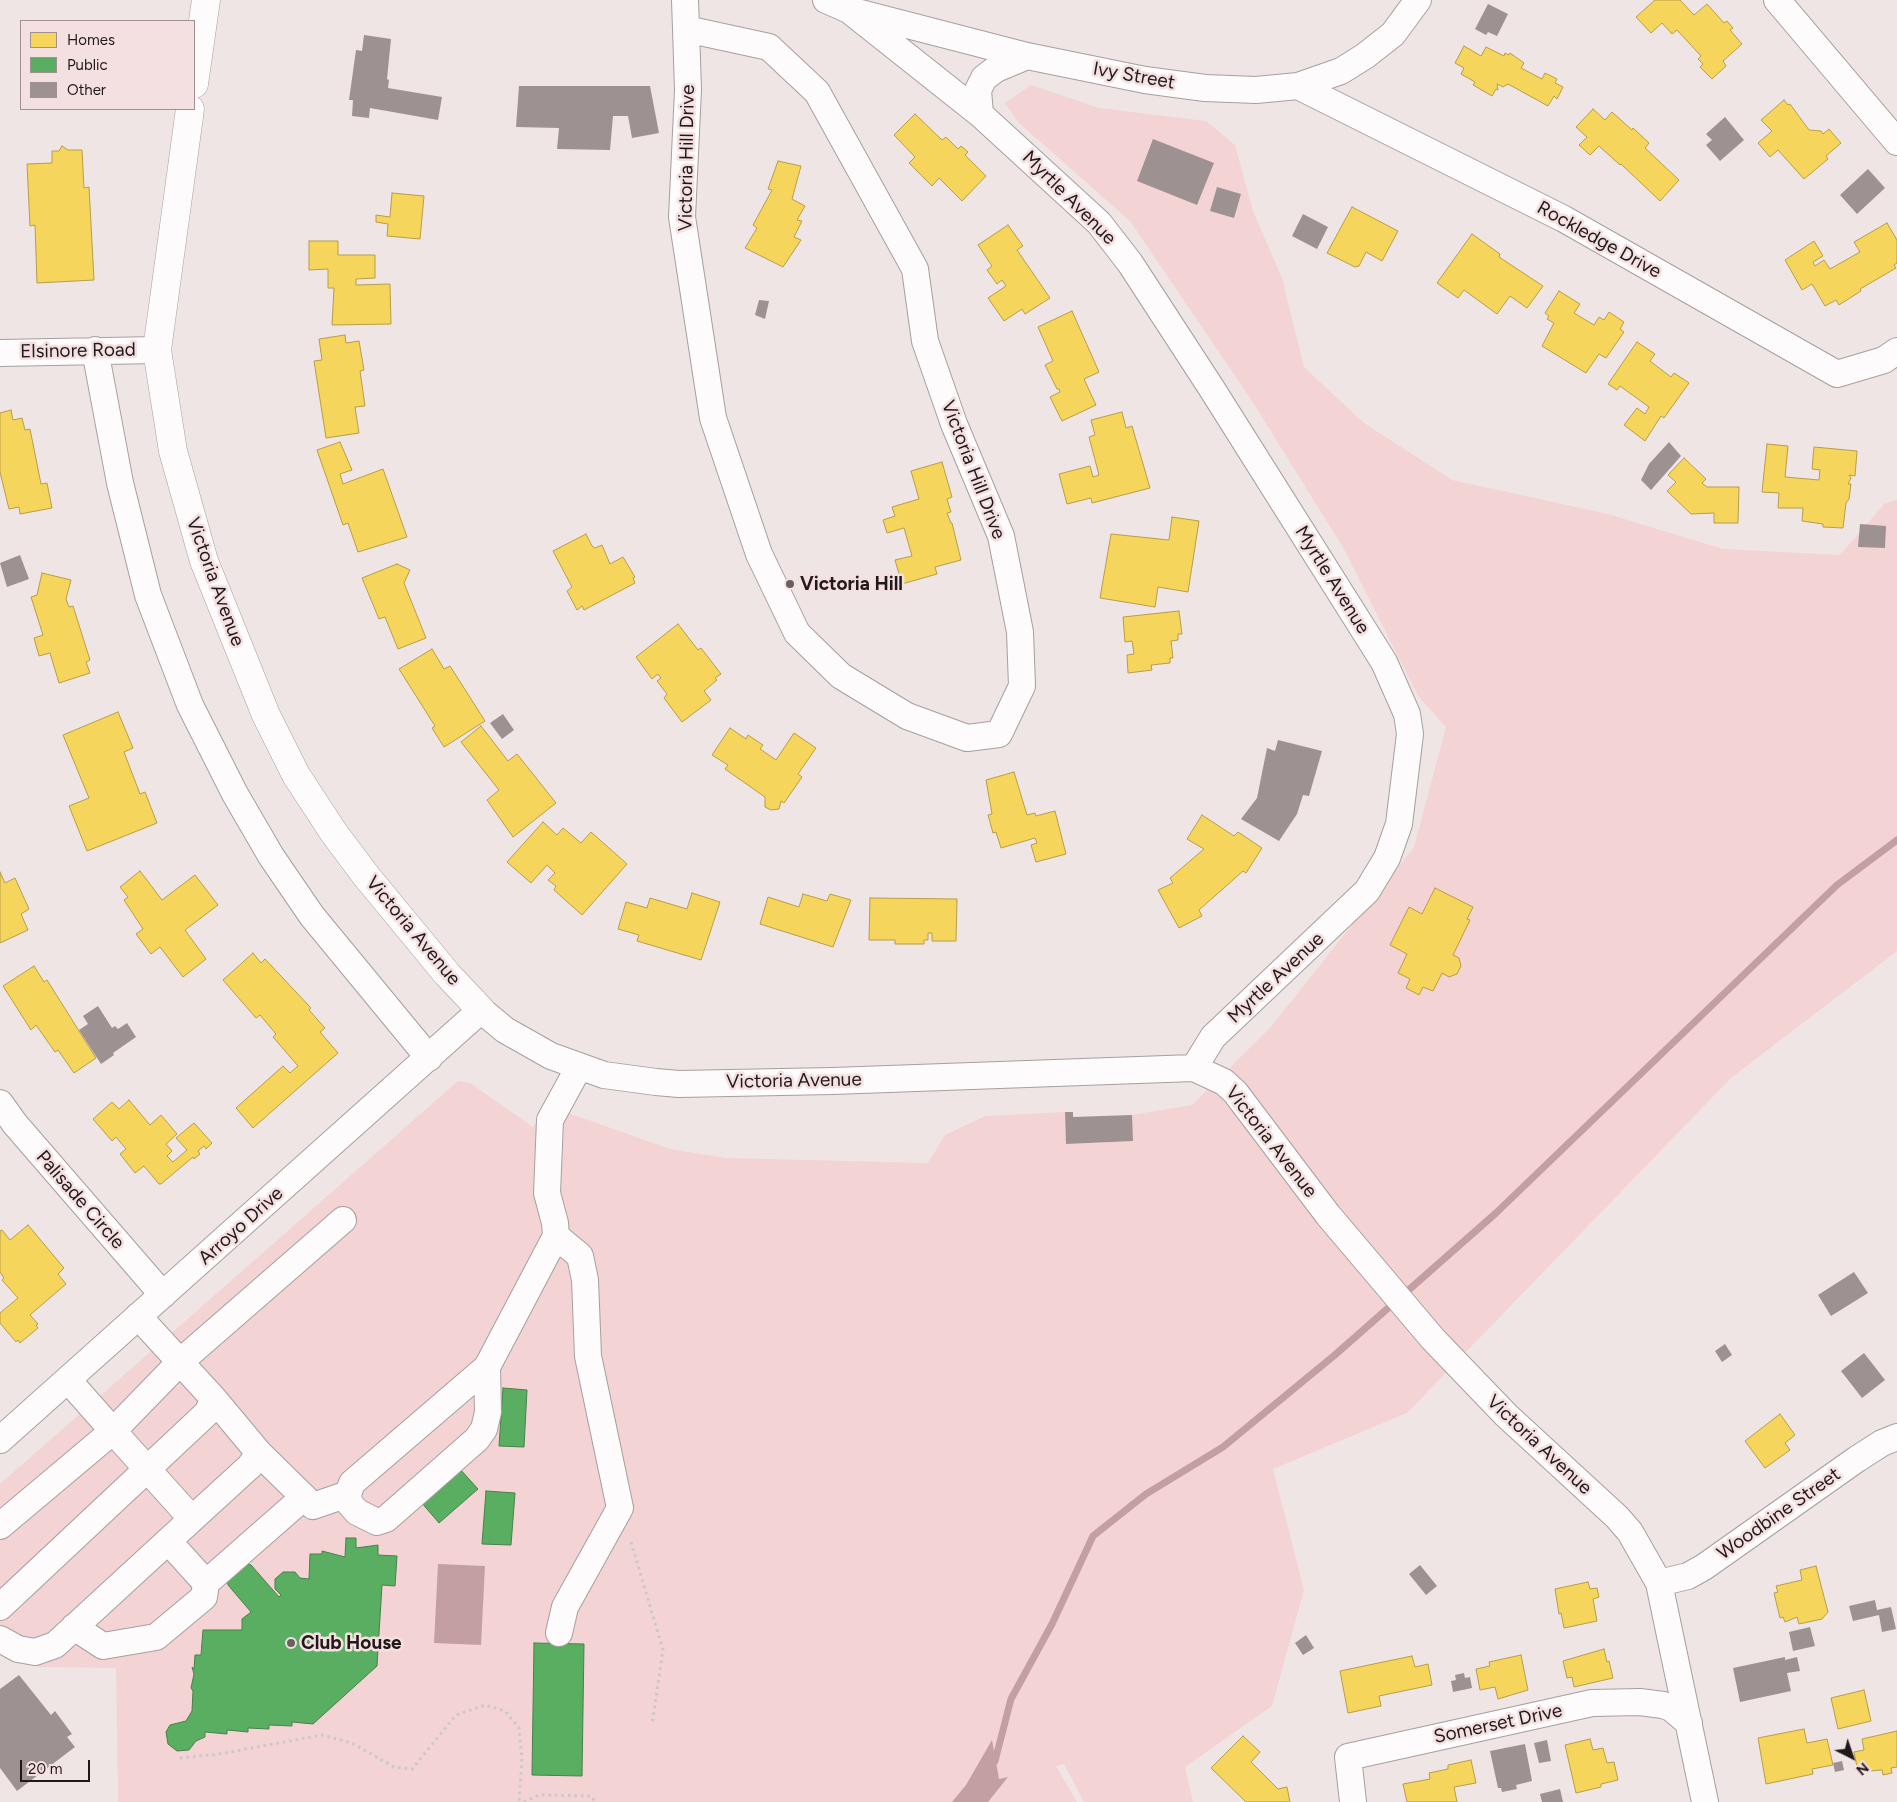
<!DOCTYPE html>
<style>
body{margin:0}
#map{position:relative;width:1897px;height:1802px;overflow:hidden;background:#f0e5e5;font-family:Figtree,sans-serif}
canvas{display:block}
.legend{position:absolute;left:20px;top:20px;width:175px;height:90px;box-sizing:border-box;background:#f5e0e1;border:1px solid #a09091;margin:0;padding:6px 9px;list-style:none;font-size:15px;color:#201919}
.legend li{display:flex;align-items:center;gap:10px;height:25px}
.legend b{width:25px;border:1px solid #a09091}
.north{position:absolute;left:1827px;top:1732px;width:50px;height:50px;-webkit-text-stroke:4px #f5e0e1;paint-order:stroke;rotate:139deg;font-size:14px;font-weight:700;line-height:20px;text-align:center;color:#201919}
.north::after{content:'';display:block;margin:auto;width:18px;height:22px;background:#201919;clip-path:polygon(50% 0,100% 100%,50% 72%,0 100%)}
.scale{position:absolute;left:20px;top:1760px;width:70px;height:22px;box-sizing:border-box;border:2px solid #201919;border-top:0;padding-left:6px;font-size:15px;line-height:18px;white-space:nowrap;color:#201919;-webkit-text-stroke:4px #f5e0e1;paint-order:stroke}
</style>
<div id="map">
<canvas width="1897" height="1802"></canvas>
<ul class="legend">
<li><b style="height:14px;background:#f6d55c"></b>Homes</li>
<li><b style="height:14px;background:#5aae61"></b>Public</li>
<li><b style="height:14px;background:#9e9192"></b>Other</li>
</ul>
<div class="north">N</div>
<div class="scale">20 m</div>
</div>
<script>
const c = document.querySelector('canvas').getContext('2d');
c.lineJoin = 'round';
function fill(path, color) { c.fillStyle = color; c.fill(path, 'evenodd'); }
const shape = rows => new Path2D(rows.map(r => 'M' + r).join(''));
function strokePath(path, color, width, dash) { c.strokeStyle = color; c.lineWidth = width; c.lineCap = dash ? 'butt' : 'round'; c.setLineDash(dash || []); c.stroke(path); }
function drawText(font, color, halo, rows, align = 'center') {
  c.font = font + ' Figtree,sans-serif'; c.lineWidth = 5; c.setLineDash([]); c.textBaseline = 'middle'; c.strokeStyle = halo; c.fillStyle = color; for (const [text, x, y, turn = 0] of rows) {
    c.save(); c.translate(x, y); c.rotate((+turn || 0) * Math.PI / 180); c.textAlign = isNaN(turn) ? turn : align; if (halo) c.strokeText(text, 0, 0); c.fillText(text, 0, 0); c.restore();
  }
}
fill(shape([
 [1031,85,1099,108,1206,121,1235,145,1253,211,1282,278,1304,367,1364,423,1452,480,1608,514,1723,549,1840,555,1885,503,1897,500,1897,951,1731,1078,1407,1413,1273,1469,1304,1590,1272,1706,1185,1767,1193,1802,1084,1802,1064,1764,1056,1766,1077,1802,118,1802,116,1668,39,1667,0,1650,0,1484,458,1081,470,1083,533,1127,546,1105,670,1149,726,1158,928,1163,945,1135,985,1116,1065,1112,1066,1144,1132,1141,1132,1115,1192,1105,1270,1028,1414,847,1446,727,1418,696,1344,549,1252,401,1130,221,1019,123,1005,103]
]), '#f4d3d5');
fill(shape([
 [438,1564,485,1566,481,1645,434,1643],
 [992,1740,999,1779,1008,1777,988,1802,952,1802,966,1785]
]), '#c49fa2');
const homes = shape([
 [1655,0,1680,0,1694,15,1707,4,1724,23,1727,21,1733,28,1730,30,1742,44,1723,61,1726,66,1712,79,1700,67,1703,64,1698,59,1701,56,1677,30,1672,34,1662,23,1651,33,1636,17,1655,0],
 [1464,46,1481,56,1486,47,1504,56,1505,53,1509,55,1510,53,1524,63,1521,68,1542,79,1545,73,1557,79,1555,83,1563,87,1557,99,1554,96,1548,106,1508,84,1503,87,1497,84,1498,90,1496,89,1492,96,1473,85,1475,82,1461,74,1464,68,1455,63,1464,46],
 [1784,100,1788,105,1790,104,1809,130,1821,131,1823,134,1829,129,1841,143,1826,156,1828,159,1804,179,1778,150,1770,157,1758,143,1772,131,1761,120,1784,100],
 [1593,109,1605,120,1612,112,1632,130,1633,128,1649,143,1645,148,1679,180,1660,201,1621,164,1620,165,1599,146,1590,155,1579,145,1587,137,1576,127,1593,109],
 [915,114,942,140,946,137,958,149,961,146,968,152,965,155,986,176,962,201,939,178,932,186,909,163,915,157,894,135,915,114],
 [62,146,68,150,82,150,84,188,89,187,94,280,37,283,35,225,30,226,27,164,52,163,52,151,59,151,62,146],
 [778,161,801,166,792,199,805,206,797,220,802,221,794,237,801,240,783,267,745,248,757,228,753,225,772,190,768,189,778,161],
 [392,193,424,196,420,239,387,236,388,224,376,222,376,215,390,217,392,193],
 [1352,207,1398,231,1382,261,1366,252,1359,266,1355,267,1327,253,1352,207],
 [1887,223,1897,240,1897,263,1894,265,1896,268,1860,289,1861,291,1839,305,1836,300,1825,306,1812,284,1802,290,1785,260,1814,241,1823,256,1813,262,1815,266,1824,260,1830,269,1860,252,1854,242,1887,223],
 [1008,225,1023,246,1017,250,1050,298,1025,314,1022,309,1004,321,988,298,1006,286,1002,280,997,284,987,270,992,266,978,245,1008,225],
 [1472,234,1500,254,1499,257,1543,286,1527,308,1510,296,1497,314,1464,290,1458,298,1437,283,1472,234],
 [309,241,338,241,338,255,375,255,375,278,356,279,356,285,390,284,391,324,332,325,334,288,328,288,328,269,309,270,309,241],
 [1559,291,1580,304,1574,313,1594,325,1599,317,1604,320,1609,312,1624,322,1620,329,1624,332,1606,358,1599,354,1586,373,1542,346,1554,323,1547,319,1549,316,1545,313,1559,291],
 [1072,311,1099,372,1084,379,1096,405,1062,421,1050,397,1060,392,1059,389,1057,389,1045,365,1053,361,1038,327,1072,311],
 [345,335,346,343,359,341,364,370,360,371,365,406,355,407,359,433,326,438,314,361,322,360,319,339,345,335],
 [1637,342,1655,354,1650,361,1671,377,1674,373,1689,383,1664,418,1661,416,1645,441,1624,425,1637,408,1645,414,1649,407,1620,386,1617,390,1608,384,1637,342],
 [11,410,13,420,22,418,25,430,30,429,41,484,47,483,52,508,20,514,19,507,9,509,0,472,0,413,11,410],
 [1122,412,1126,428,1132,426,1150,488,1092,503,1091,498,1067,504,1059,474,1090,466,1093,477,1099,475,1089,437,1095,435,1091,420,1122,412],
 [340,442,352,470,340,474,343,484,383,469,407,537,358,552,348,523,343,525,317,450,340,442],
 [1767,444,1788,446,1785,477,1819,480,1820,470,1812,469,1814,447,1857,451,1855,476,1849,475,1851,478,1848,484,1851,484,1849,499,1846,503,1843,528,1823,527,1823,524,1802,521,1803,508,1778,508,1779,493,1762,492,1767,444],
 [1684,458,1706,479,1702,483,1707,487,1739,487,1738,523,1714,523,1714,513,1691,514,1667,491,1676,482,1668,475,1684,458],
 [942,462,952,497,947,499,951,512,947,513,951,523,952,523,961,560,935,567,937,574,902,584,895,560,912,556,904,528,887,533,883,520,895,516,892,507,919,499,911,471,942,462],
 [1172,517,1199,521,1188,592,1158,587,1155,607,1100,598,1111,534,1169,540,1172,517],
 [586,534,592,546,595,548,602,545,610,564,623,557,635,577,633,578,635,583,584,610,582,606,577,610,567,591,572,587,553,551,586,534],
 [397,564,410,570,404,583,426,638,398,649,385,617,379,619,362,578,397,564],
 [42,573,71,580,66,599,69,607,73,606,90,660,86,662,90,673,59,683,50,653,39,656,34,638,43,635,31,597,37,595,42,573],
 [1179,611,1182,634,1178,634,1178,640,1171,641,1173,658,1170,658,1170,663,1151,665,1152,670,1128,673,1127,655,1134,654,1132,641,1125,642,1123,617,1179,611],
 [678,624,698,650,701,648,721,674,715,678,717,680,704,691,711,700,682,722,664,698,667,694,657,681,661,678,658,674,652,679,636,657,678,624],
 [432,649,444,669,450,666,485,721,444,747,432,728,435,726,399,669,432,649],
 [118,712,133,748,124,752,140,794,145,792,157,823,87,851,69,806,89,798,63,735,118,712],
 [481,726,508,761,517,754,556,803,513,837,487,800,499,790,461,742,481,726],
 [730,728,746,739,748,735,763,745,760,749,776,760,794,733,816,748,798,774,802,777,784,803,781,801,779,809,771,810,765,807,765,797,725,769,728,765,712,755,730,728],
 [1014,772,1027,815,1035,813,1036,816,1055,811,1066,854,1036,862,1031,845,1037,843,1035,838,1001,848,996,832,993,833,988,815,992,814,986,780,1014,772],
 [1202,815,1234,836,1238,832,1262,848,1246,873,1243,871,1199,910,1202,916,1179,928,1158,890,1173,883,1170,878,1204,849,1187,839,1202,815],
 [543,822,557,835,563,828,581,843,591,832,627,864,582,915,554,890,556,886,548,880,555,873,547,865,531,883,507,862,543,822],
 [140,871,162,900,195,875,218,905,185,930,206,959,183,977,160,947,151,954,136,934,143,929,124,900,128,897,120,887,140,871],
 [0,872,5,883,15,878,29,909,21,914,28,930,0,943,0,872],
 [1435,888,1473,907,1467,919,1470,920,1453,955,1459,958,1461,966,1457,974,1449,977,1442,973,1433,991,1423,987,1419,995,1406,988,1410,979,1398,973,1407,954,1390,945,1409,907,1422,914,1435,888],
 [692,893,720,902,701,960,637,941,639,935,618,929,626,902,647,908,650,898,687,909,692,893],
 [803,894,827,901,830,894,851,900,833,947,760,924,768,897,799,907,803,894],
 [870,898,957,899,956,941,932,941,932,933,928,933,928,940,924,940,924,944,895,944,895,940,869,940,870,898],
 [253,953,261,963,265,959,311,1008,309,1010,325,1028,320,1032,338,1053,253,1128,236,1108,283,1066,290,1073,298,1066,273,1037,276,1034,260,1015,256,1018,223,980,253,953],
 [34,966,44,982,47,980,96,1058,74,1073,58,1050,55,1052,36,1025,31,1030,3,986,34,966],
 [129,1100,150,1125,161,1115,177,1134,166,1144,172,1151,167,1156,173,1162,187,1150,176,1138,194,1123,212,1143,206,1149,204,1146,198,1151,200,1154,194,1159,193,1157,161,1184,159,1184,144,1166,135,1173,120,1154,126,1149,116,1137,112,1141,93,1119,112,1102,119,1109,129,1100],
 [28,1225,64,1268,58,1274,66,1284,30,1315,38,1324,36,1325,38,1328,20,1343,18,1340,16,1342,0,1323,0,1313,18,1298,2,1280,4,1278,0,1272,0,1231,2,1230,10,1240,28,1225],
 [1780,1414,1795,1435,1785,1443,1790,1450,1765,1468,1745,1441,1780,1414],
 [1816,1566,1828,1612,1822,1619,1799,1624,1797,1617,1785,1622,1783,1617,1780,1618,1774,1593,1778,1592,1776,1586,1802,1580,1800,1570,1816,1566],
 [1588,1582,1590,1589,1597,1588,1599,1597,1593,1599,1597,1621,1564,1628,1561,1613,1559,1614,1555,1589,1588,1582],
 [1604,1649,1607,1662,1609,1661,1613,1678,1574,1687,1572,1677,1567,1678,1563,1661,1604,1649],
 [1521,1655,1528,1690,1498,1699,1495,1687,1480,1690,1476,1669,1490,1666,1489,1662,1521,1655],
 [1412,1656,1415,1667,1428,1664,1432,1685,1379,1696,1381,1706,1348,1713,1340,1671,1412,1656],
 [1864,1690,1871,1721,1838,1729,1831,1698,1864,1690],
 [1804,1729,1807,1743,1827,1739,1833,1765,1812,1769,1813,1774,1766,1784,1758,1738,1804,1729],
 [1897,1731,1897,1767,1891,1768,1892,1773,1883,1775,1882,1770,1858,1772,1854,1752,1864,1750,1862,1739,1897,1731],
 [1243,1736,1260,1752,1251,1762,1278,1789,1287,1787,1290,1802,1246,1802,1211,1768,1243,1736],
 [1590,1739,1593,1750,1603,1748,1607,1763,1614,1762,1618,1780,1601,1784,1601,1787,1576,1793,1565,1745,1590,1739],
 [1471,1760,1476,1783,1454,1787,1457,1802,1407,1802,1403,1784,1430,1779,1429,1773,1448,1769,1448,1765,1471,1760]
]);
fill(homes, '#f6d55c');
strokePath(homes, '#b69d48', 1);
const public = shape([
 [503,1388,527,1390,524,1447,499,1446,503,1388],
 [459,1468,478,1489,439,1523,421,1502,459,1468],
 [486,1491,515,1493,511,1545,482,1544,486,1491],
 [346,1538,356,1538,356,1548,378,1545,378,1555,397,1556,395,1586,382,1585,377,1666,313,1724,292,1722,292,1726,269,1725,269,1729,248,1728,248,1732,227,1730,227,1734,205,1732,205,1737,196,1741,189,1750,177,1751,168,1744,166,1732,170,1725,186,1721,192,1711,193,1691,191,1688,194,1674,192,1667,194,1669,195,1655,201,1655,203,1630,242,1630,242,1619,251,1612,228,1585,227,1575,240,1563,251,1565,279,1597,281,1595,275,1589,275,1579,283,1572,295,1572,300,1578,309,1579,310,1554,322,1554,322,1551,345,1557,346,1538],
 [534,1643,584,1644,582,1776,532,1775,534,1643]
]);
fill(public, '#5aae61');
strokePath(public, '#49814b', 1);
strokePath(shape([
 [991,1766,995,1761,1011,1699,1052,1624,1093,1536,1146,1494,1223,1447,1336,1354,1496,1213,1837,885,1897,840]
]), '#c49fa2', 7);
fill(shape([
 [1488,4,1508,14,1497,36,1488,32,1486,35,1475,29],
 [364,35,391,39,387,79,389,80,388,88,442,97,438,120,370,108,369,118,352,116,353,100,349,100,356,50,362,51],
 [519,86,650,86,659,133,632,138,628,116,613,116,610,150,557,149,559,128,516,127],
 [1725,117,1744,140,1720,161,1706,145,1712,140,1706,134],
 [1153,139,1214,163,1197,205,1137,181],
 [1868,169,1885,188,1857,214,1840,195],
 [1217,187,1241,194,1234,218,1210,211],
 [1303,214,1328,227,1317,249,1292,236],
 [759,300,769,301,765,319,755,315],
 [1669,442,1681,456,1651,490,1641,480,1649,464],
 [1860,524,1886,526,1885,548,1858,547],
 [20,555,29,579,7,587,0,563],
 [503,714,514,730,502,739,490,723],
 [1278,740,1322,751,1309,796,1303,795,1297,814,1279,841,1241,819,1257,798,1267,748,1275,751],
 [98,1006,112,1028,115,1026,118,1029,127,1023,136,1037,113,1053,114,1055,101,1064,79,1030,88,1024,83,1016],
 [1065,1112,1073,1112,1073,1117,1132,1115,1133,1141,1066,1144],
 [1854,1272,1868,1293,1831,1316,1818,1295],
 [1725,1344,1732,1355,1722,1362,1715,1351],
 [1864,1353,1885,1380,1862,1398,1841,1371],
 [1420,1565,1437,1586,1426,1595,1409,1574],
 [1875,1600,1877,1610,1891,1607,1896,1629,1882,1632,1879,1615,1853,1621,1849,1606],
 [1810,1627,1815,1646,1793,1651,1789,1632],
 [1306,1635,1314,1648,1303,1655,1295,1643],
 [1785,1657,1785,1660,1797,1657,1800,1671,1787,1673,1791,1691,1740,1702,1733,1668],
 [1464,1673,1465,1678,1470,1677,1472,1688,1453,1692,1451,1681,1456,1680,1455,1675],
 [19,1675,51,1715,55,1711,72,1734,67,1737,75,1747,17,1791,0,1768,0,1689],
 [1547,1740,1551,1761,1539,1763,1534,1743],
 [1525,1744,1532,1781,1516,1785,1517,1789,1502,1792,1501,1788,1498,1788,1490,1751],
 [1842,1761,1844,1770,1835,1772,1833,1763],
 [1560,1789,1563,1802,1542,1802,1540,1794]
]), '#9e9192');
const minor = shape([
 [685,0,686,29],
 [826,0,849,10,1027,56,1145,80,1205,88,1256,90,1298,86,1341,71,1365,56,1393,34,1418,0],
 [1777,0,1897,142],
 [849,10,980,114,1099,223,1130,263,1212,389,1384,662,1407,714,1410,734,1399,824,1387,858,1367,891,1213,1037,1194,1068],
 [686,29,769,47,817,92,915,269,925,341,954,424,1001,536,1020,632,1022,686,999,734,967,738,907,716,841,676,797,633,759,554,713,418,682,217,688,90,686,29],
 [1298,86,1564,219,1837,374,1884,360,1897,351],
 [980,114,978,90,984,78,996,69,1027,56],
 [95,350,120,483,148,595,190,705,235,794,271,856,312,916,429,1058],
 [0,353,157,350],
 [0,1103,15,1124,163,1295],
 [556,1236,580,1256,585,1280,588,1356,620,1508,565,1607,559,1633],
 [487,1367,352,1483,348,1494,349,1503,357,1512,377,1522,386,1519,477,1439,484,1429,488,1412,487,1367,556,1236,555,1223,547,1193,550,1120,579,1067],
 [0,1440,481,1010,505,1030,551,1056,604,1075,656,1082,679,1084,833,1081,1194,1068,1224,1082,1235,1092,1328,1215,1433,1339,1506,1415,1617,1517,1630,1532,1659,1583,1705,1802],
 [259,1453,313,1506,348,1494],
 [192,1519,250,1466,259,1453,214,1399],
 [0,1526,113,1431,68,1380],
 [168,1541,206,1583],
 [1659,1583,1688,1576,1704,1567,1857,1459,1882,1443,1897,1437],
 [0,1607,207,1413,214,1399,138,1316],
 [74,1627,103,1646,156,1637,204,1597,206,1583,304,1497],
 [0,1639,18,1649,35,1652,55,1645,192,1519,113,1431,181,1361,343,1220],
 [1353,1802,1348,1757,1592,1703,1640,1702,1663,1705,1671,1708,1689,1723]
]);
const major = shape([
 [194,84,206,0],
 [190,109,157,350,173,451,204,561,266,715,296,775,334,833,367,877,447,974,481,1010]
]);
strokePath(minor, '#a79f9f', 28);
strokePath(major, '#a79f9f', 29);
strokePath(shape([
 [631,1542,663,1650,652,1725],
 [180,1758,219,1754,322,1735,352,1743,394,1767,412,1769,456,1715,485,1705,505,1711,519,1728,522,1759,519,1802],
 [524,1802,539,1795,591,1796,595,1802]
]), '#cbc8c8', 3, [2.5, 4]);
strokePath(minor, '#fdfbfb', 26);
strokePath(major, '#fdfbfb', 28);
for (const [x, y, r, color] of [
 [790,584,5,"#696060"],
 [291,1643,5,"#696060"]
]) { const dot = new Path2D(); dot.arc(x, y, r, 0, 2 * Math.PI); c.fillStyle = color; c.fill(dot); strokePath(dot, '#f5e0e1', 2); }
drawText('19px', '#201919', '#f5e0e1', [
 ["Ivy Street",1134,76,10],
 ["Victoria Hill Drive",687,158,-89],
 ["Myrtle Avenue",1069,198,45],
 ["Rockledge Drive",1599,240,29],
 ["Elsinore Road",78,351,-1],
 ["Victoria Hill Drive",973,470,69],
 ["Myrtle Avenue",1332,580,58],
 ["Victoria Avenue",215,582,70],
 ["Victoria Avenue",413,931,50],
 ["Myrtle Avenue",1276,978,-43],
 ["Victoria Avenue",794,1081,-1],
 ["Victoria Avenue",1271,1142,52],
 ["Palisade Circle",80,1200,49],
 ["Arroyo Drive",241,1226,-42],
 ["Victoria Avenue",1539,1445,43],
 ["Woodbine Street",1779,1514,-35],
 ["Somerset Drive",1498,1724,-12]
]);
drawText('bold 19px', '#201919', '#f5e0e1', [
 ["Victoria Hill",800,584],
 ["Club House",301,1643]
], 'left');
</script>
